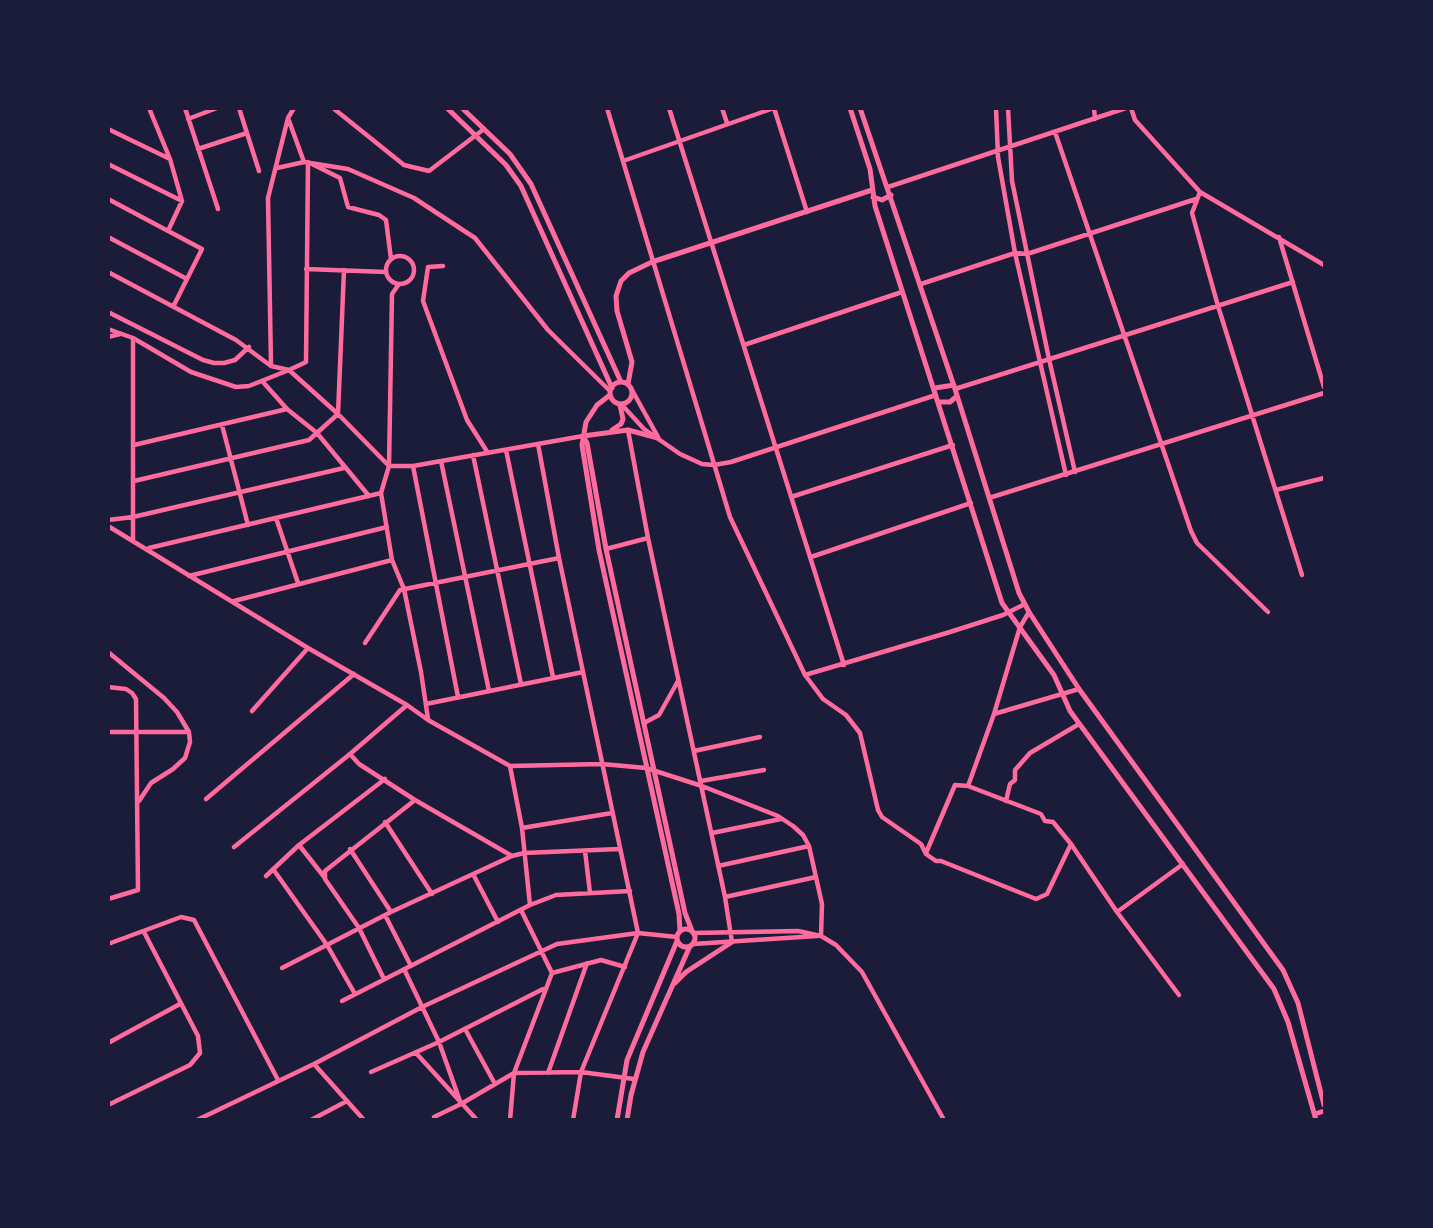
<!DOCTYPE html>
<style>
body{margin:0}
#map{position:relative;width:1433px;height:1228px;overflow:hidden;background:#1b1b3a;font-family:"Crimson Pro",serif}
canvas{display:block}
.frame{position:absolute;inset:0;border:110px solid #1b1b3a;pointer-events:none}
</style>
<div id="map">
<canvas width="1433" height="1228"></canvas>
<div class="frame"></div>
</div>
<script>
const c = document.querySelector('canvas').getContext('2d');
c.lineJoin = 'round';
const shape = rows => new Path2D(rows.map(r => 'M' + r).join(''));
function strokePath(path, color, width, dash) { c.strokeStyle = color; c.lineWidth = width; c.lineCap = dash ? 'butt' : 'round'; c.setLineDash(dash || []); c.stroke(path); }
strokePath(shape([
 [149,108,170,159,182,201,168,231],
 [185,108,218,209],
 [239,108,259,171],
 [294,108,288,118,304,162],
 [333,108,404,165,429,171,484,129],
 [607,108,730,517,805,675,823,699,846,715,860,733,878,810,882,817,921,844,926,854,936,861,941,861,1036,899,1047,894,1071,844],
 [669,108,844,665],
 [722,108,727,123],
 [774,108,807,212],
 [996,108,998,157,1015,253,1066,475],
 [1008,108,1012,181,1049,359,1075,472],
 [1094,108,1095,119],
 [1131,108,1135,120,1200,192,1324,265],
 [188,119,217,108],
 [108,129,170,159],
 [1055,132,1191,531,1197,543,1268,612],
 [198,149,247,133],
 [623,161,774,108],
 [108,164,182,201],
 [277,168,304,162,348,169,414,198,475,238,548,330,610,391],
 [888,187,1126,108],
 [1200,192,1192,213,1218,306,1302,575],
 [108,199,202,249,173,307],
 [108,237,187,279],
 [1279,237,1324,387],
 '386 270a14 14 0 1 1 28 0a14 14 0 1 1-28 0Z',
 [443,266,428,267,423,301,467,420,488,453],
 [306,269,386,272],
 [108,272,236,340,271,366,289,370,306,362,308,162,340,178,348,207,379,215,386,220,391,259],
 [399,284,392,294,389,466,381,493,392,560,404,589,421,672,428,719],
 [921,284,1015,253,1027,254,1196,199],
 [108,312,203,360,214,363,224,363,235,360,249,347],
 [108,329,133,338,191,372,236,387,249,386,289,370,338,414,389,466,413,466,583,436],
 [108,337,120,334],
 [133,339,133,541],
 [744,345,902,292],
 [271,365,268,198,288,118],
 [263,382,287,409,317,433,369,496],
 [955,389,1293,282],
 [632,390,658,437],
 [622,405,644,429,680,454,702,464,714,465,731,462,936,395],
 [222,425,248,525],
 [628,430,648,538,725,897,732,942],
 [538,444,559,558,638,933,581,1072,573,1120],
 [134,445,287,409],
 [506,450,553,677],
 [473,455,521,684],
 [441,461,489,691],
 [413,466,458,697],
 [134,481,309,440,338,414,344,270],
 [1276,490,1324,478],
 [791,497,953,445],
 [989,498,1324,393],
 [276,518,298,583],
 [108,520,133,517,344,468],
 [108,526,308,648,407,705,428,720,510,766,602,764,646,768,702,786,778,816,793,826,803,835,809,846,822,904,821,936],
 [149,548,381,493],
 [606,549,648,538],
 [811,557,971,503],
 [189,576,387,527],
 [234,601,392,560],
 [365,643,400,590,559,558],
 [108,652,164,698,177,712,189,732,190,742,185,758,173,769,151,783,139,801],
 [805,675,950,632,1003,615,1025,604],
 [108,687,126,689,132,693,136,699,138,890,108,899],
 [426,704,583,672],
 [252,711,308,648],
 [994,714,1079,689],
 [644,723,659,715,678,681],
 [108,732,189,732],
 [694,751,760,737],
 [350,754,359,764,415,800,512,856],
 [510,766,522,828,530,905],
 [701,781,764,770],
 [968,786,1041,814,1045,821,1053,822,1071,844,1117,912,1179,995],
 [206,799,354,674],
 [1006,801,1010,784,1015,780,1015,770,1030,753,1079,724],
 [385,822,432,894],
 [522,828,612,813],
 [712,833,781,819],
 [299,845,385,779],
 [234,847,350,754,407,705],
 [350,849,391,912],
 [585,851,590,893],
 [926,853,955,785,968,786,994,714,1020,627,1029,612],
 [718,866,809,846],
 [273,869,327,945,355,994],
 [473,874,498,922],
 [266,876,299,845,325,878],
 [725,897,816,877],
 [521,910,552,973],
 [1117,912,1183,864],
 [385,915,411,966],
 [694,933,798,931,821,936,836,945,862,972,944,1120],
 [108,944,181,917,194,920,278,1080],
 [693,944,817,936],
 [282,968,391,912,512,856,524,853,619,849],
 [404,969,439,1042,461,1104],
 [384,979,359,928,325,879,325,871,415,800],
 [342,1001,530,905,556,895,630,891],
 [465,1029,495,1084],
 [108,1043,180,1004],
 [416,1053,477,1120],
 [314,1064,364,1120],
 [371,1072,439,1042,543,989],
 [548,1073,587,963],
 [108,1105,190,1065,200,1053,198,1036,144,932],
 [1315,1114,1324,1111],
 [434,1117,461,1104,514,1073,581,1072,634,1079],
 [197,1120,314,1064,422,1007,557,944,638,933,677,937],
 [311,1120,347,1101],
 [510,1120,514,1073,552,973,601,960,625,967]
]), '#ff6b9d', 4.5);
strokePath(shape([
 [447,108,506,165,521,186,612,388],
 [462,108,510,154,531,184,621,382],
 [850,108,870,169,875,206,1002,603,1054,675,1070,711,1274,989,1288,1022,1316,1120],
 [860,108,955,389,1019,593,1029,612,1079,689,1283,970,1298,1003,1324,1105],
 [873,197,882,200,891,195],
 '610 393a11 11 0 1 1 22 0a11 11 0 1 1-22 0Z',
 [628,384,632,362,617,311,616,296,621,281,629,273,652,262,872,190],
 [935,388,954,385],
 [610,395,597,405,586,422,582,445,599,550,679,914,680,931],
 [939,402,950,402,957,396],
 [612,430,621,424,623,419,620,405],
 [583,436,587,443,606,549,685,913,692,931],
 [583,436,628,430,658,438],
 '677 938a9 9 0 1 1 18 0a9 9 0 1 1-18 0Z',
 [675,983,686,972,732,942],
 [617,1120,627,1060,677,941],
 [627,1120,631,1095,643,1052,690,946]
]), '#ff6b9d', 5);
</script>
